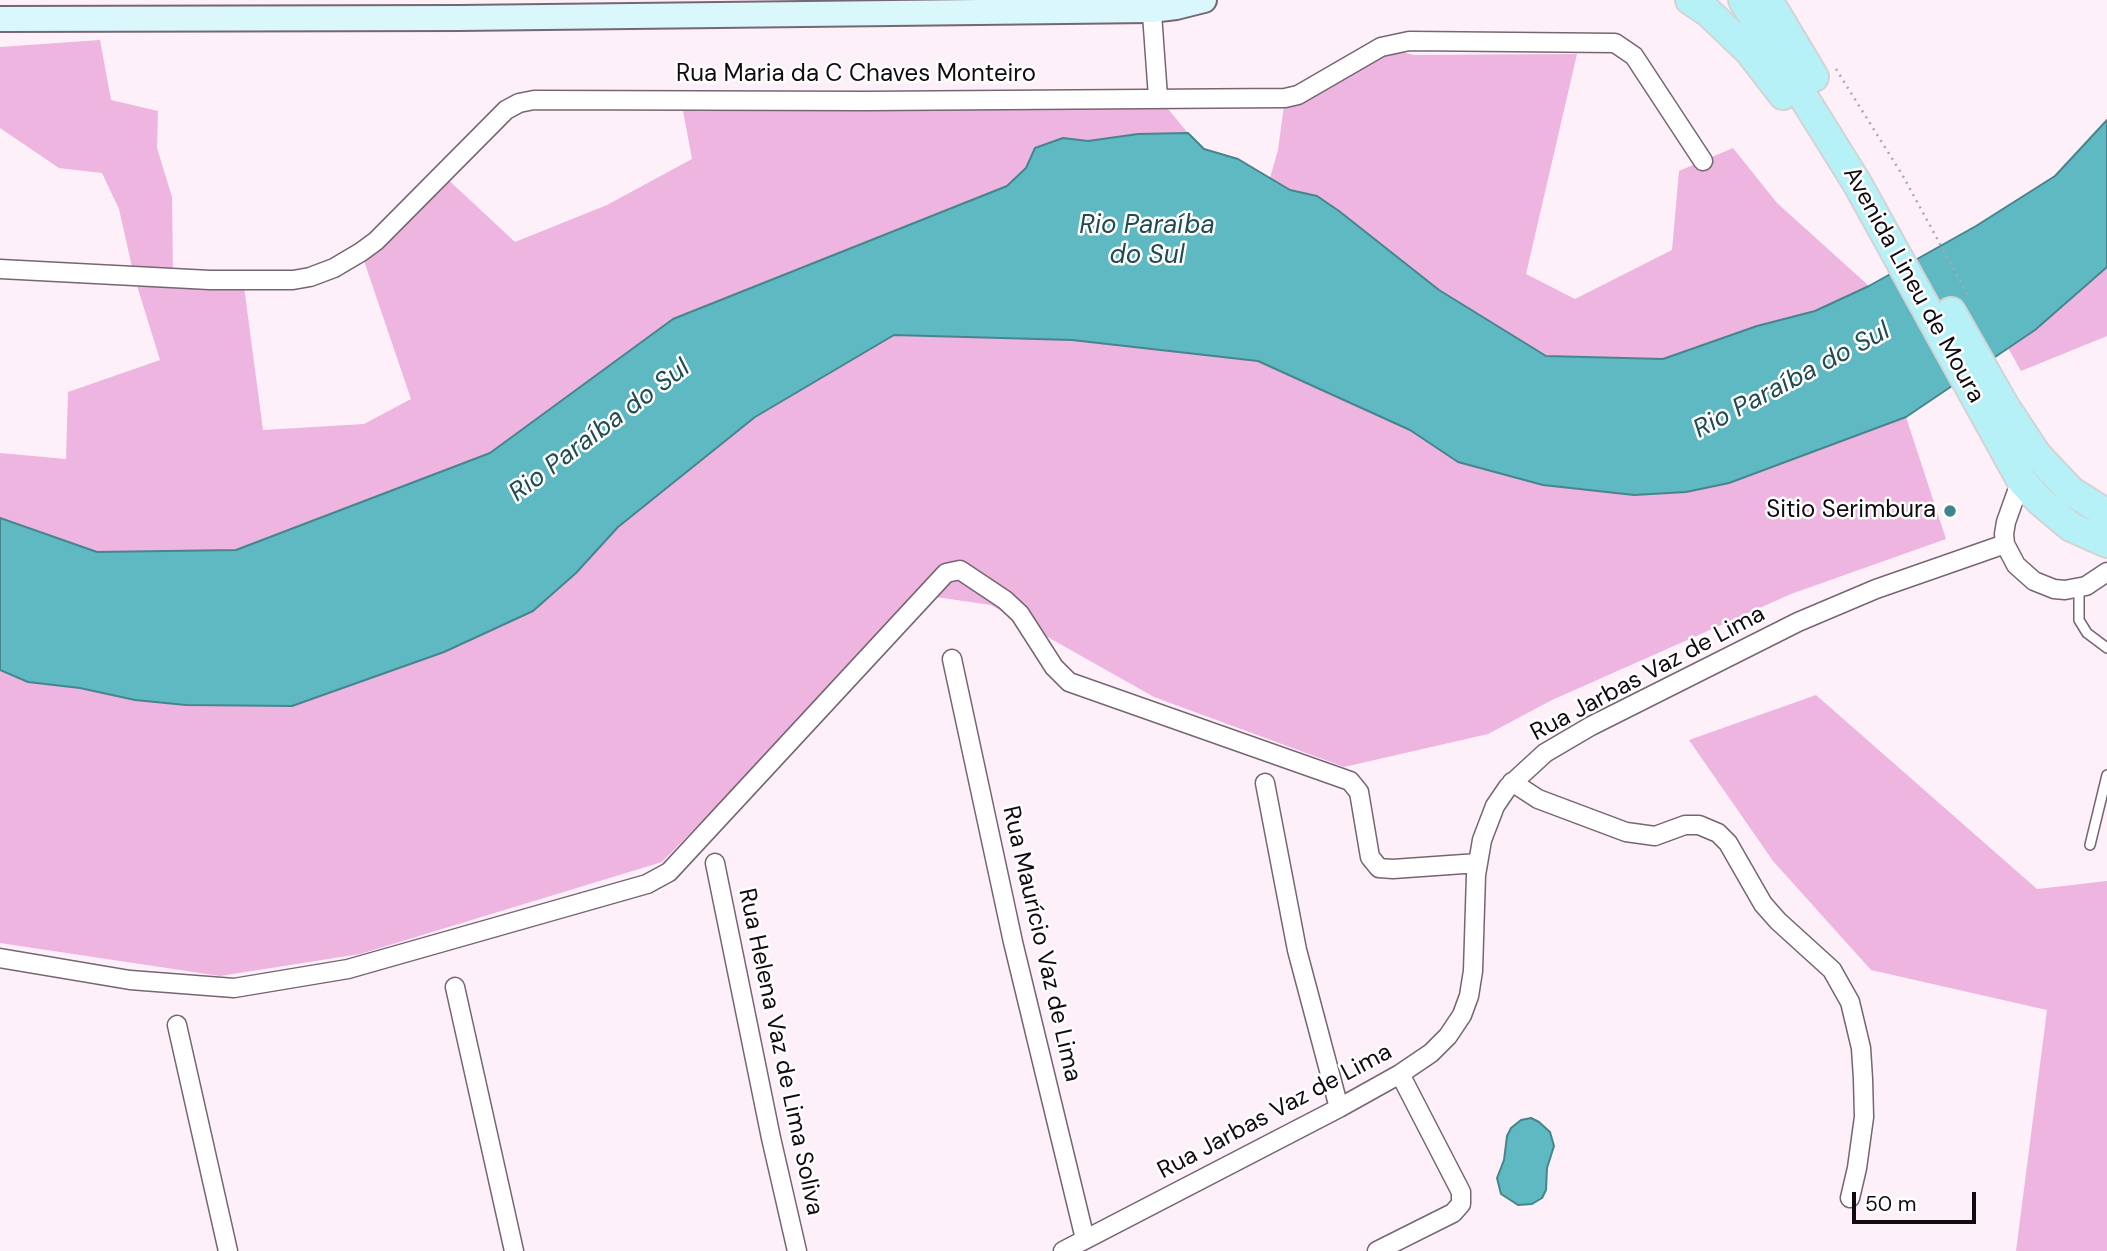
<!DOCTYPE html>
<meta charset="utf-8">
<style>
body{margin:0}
#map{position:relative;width:2107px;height:1251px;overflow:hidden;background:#fdf0f9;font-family:"DM Sans",sans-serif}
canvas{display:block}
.scale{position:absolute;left:1852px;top:1192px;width:124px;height:32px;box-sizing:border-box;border:4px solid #110b10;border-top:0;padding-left:9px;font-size:21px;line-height:24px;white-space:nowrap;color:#110b10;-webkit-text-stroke:5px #fff;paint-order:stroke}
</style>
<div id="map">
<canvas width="2107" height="1251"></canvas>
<div class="scale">50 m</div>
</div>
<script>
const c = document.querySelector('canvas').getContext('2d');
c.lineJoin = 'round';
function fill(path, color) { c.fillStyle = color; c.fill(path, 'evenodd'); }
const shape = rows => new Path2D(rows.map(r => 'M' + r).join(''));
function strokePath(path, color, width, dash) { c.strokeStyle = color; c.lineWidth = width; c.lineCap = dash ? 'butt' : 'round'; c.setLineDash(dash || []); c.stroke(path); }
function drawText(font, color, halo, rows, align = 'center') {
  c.font = font + ' "DM Sans",sans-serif'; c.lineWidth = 5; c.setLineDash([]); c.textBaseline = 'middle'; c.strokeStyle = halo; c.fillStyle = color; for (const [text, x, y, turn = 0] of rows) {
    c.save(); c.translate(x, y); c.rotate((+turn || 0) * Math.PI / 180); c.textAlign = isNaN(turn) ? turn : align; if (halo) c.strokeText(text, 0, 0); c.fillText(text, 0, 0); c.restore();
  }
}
fill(shape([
 [100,40,111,100,158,111,157,148,172,197,173,277,243,279,263,430,364,424,411,399,361,252,442,174,515,242,607,205,692,159,681,100,1158,97,1188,133,1138,134,1088,141,1063,138,1035,148,1026,168,1007,186,673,319,490,453,236,550,97,552,0,518,0,453,66,459,68,392,160,360,134,276,119,209,102,173,59,168,0,128,0,47],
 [1381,47,1414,55,1577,54,1526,274,1575,299,1672,250,1679,171,1733,148,1777,203,1869,286,1815,311,1757,326,1663,359,1546,356,1439,290,1339,211,1317,196,1290,190,1270,178,1278,150,1285,98],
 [2107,267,2107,336,2021,371,2008,348,2035,330],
 [894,335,1072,340,1259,361,1410,430,1458,462,1634,495,1686,492,1729,483,1906,417,1946,539,1791,594,1552,700,1488,734,1344,767,1154,697,991,605,922,595,662,862,360,954,220,976,0,943,0,670,28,682,292,706,444,652,533,611,576,573,618,527,755,417],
 [1816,695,2037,889,2107,881,2107,1251,2016,1251,2047,1010,1871,970,1773,861,1689,740]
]), '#edb5df');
const water = shape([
 [2107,120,2107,267,2035,330,1906,417,1729,483,1686,492,1634,495,1543,485,1458,462,1410,430,1258,361,1072,340,894,335,755,417,618,527,576,573,533,611,444,652,292,706,186,705,135,700,80,688,28,682,0,670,0,518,97,552,236,550,490,453,673,319,1007,186,1026,168,1035,148,1063,138,1088,141,1138,134,1188,133,1204,149,1238,159,1290,190,1317,196,1339,211,1439,290,1546,356,1663,359,1757,326,1815,311,1869,286,1976,226,2055,176,2107,120],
 [1531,1118,1539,1122,1550,1132,1554,1146,1547,1168,1546,1190,1542,1198,1532,1204,1518,1205,1501,1194,1497,1178,1504,1160,1507,1136,1511,1128,1521,1120,1531,1118]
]);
fill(water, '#5eb9c3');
strokePath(water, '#47858d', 2);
const lane = shape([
 [2079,588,2079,620,2087,633,2107,648],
 [2090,845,2107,775]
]);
const street = shape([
 [1151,0,1158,97],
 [0,269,210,280,293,280,310,277,334,268,361,252,376,241,506,110,519,103,534,100,866,101,1285,98,1298,95,1381,47,1409,41,1615,43,1634,56,1703,161],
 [2021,480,2006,522,2004,534,2005,544,2016,565,2034,581,2054,589,2065,590,2086,586,2107,572],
 [952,659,1013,942,1085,1239],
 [1512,782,1538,799,1626,832,1655,836,1685,825,1699,825,1718,833,1728,843,1763,904,1778,921,1832,970,1850,1002,1861,1048,1863,1079,1864,1117,1857,1168,1850,1198],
 [1265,783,1297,950,1339,1108],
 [715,863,771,1138,797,1251],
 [0,958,130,980,234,988,348,969,647,884,669,872,946,573,960,570,1005,600,1020,614,1054,667,1069,682,1350,781,1359,792,1370,857,1379,868,1393,869,1478,863],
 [455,987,514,1251],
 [177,1025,228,1251],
 [1063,1251,1339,1108,1400,1074,1431,1053,1448,1036,1462,1015,1469,996,1473,971,1476,875,1482,840,1495,806,1508,787,1545,753,1591,726,1798,622,1876,589,2005,544],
 [1377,1251,1453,1213,1461,1204,1461,1192,1400,1074]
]);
const secondary = shape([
 [0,19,459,18,1151,10,1176,7,1204,0]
]);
const primary = shape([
 [1690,0,1708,12,1749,51,1783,95],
 [1743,0,1857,183,2021,480,2040,501,2071,527,2107,543],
 [1768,0,1814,77],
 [1951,312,2004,405,2037,455,2071,491,2107,514]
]);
strokePath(lane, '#766572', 12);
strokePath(street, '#766572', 21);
strokePath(secondary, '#766572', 28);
strokePath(primary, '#d4d3d4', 32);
strokePath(shape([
 [1836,69,1903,176,1970,299]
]), '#b0a5ad', 2.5, [2, 5]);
strokePath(lane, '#fff', 9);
strokePath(street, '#fff', 18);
strokePath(secondary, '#daf8fb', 24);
strokePath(primary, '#b6f1f7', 28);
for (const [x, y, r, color] of [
 [1950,511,7,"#3d848c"]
]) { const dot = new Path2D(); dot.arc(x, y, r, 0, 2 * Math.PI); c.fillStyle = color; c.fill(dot); strokePath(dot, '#fff', 2.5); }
drawText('24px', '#110b10', '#fff', [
 ["Rua Maria da C Chaves Monteiro",856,75],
 ["Avenida Lineu de Moura",1913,285,61],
 ["Rua Jarbas Vaz de Lima",1648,674,-28],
 ["Rua Maurício Vaz de Lima",1041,944,77],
 ["Rua Helena Vaz de Lima Soliva",780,1052,78],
 ["Rua Jarbas Vaz de Lima",1275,1112,-28]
]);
drawText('24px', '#110b10', '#fff', [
 ["Sitio Serimbura",1936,511]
], 'right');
drawText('italic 26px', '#214b4f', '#fff', [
 ["Rio Paraíba",1147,226],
 ["do Sul",1147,256],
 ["Rio Paraíba do Sul",1792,381,-28],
 ["Rio Paraíba do Sul",600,431,-37]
]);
</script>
